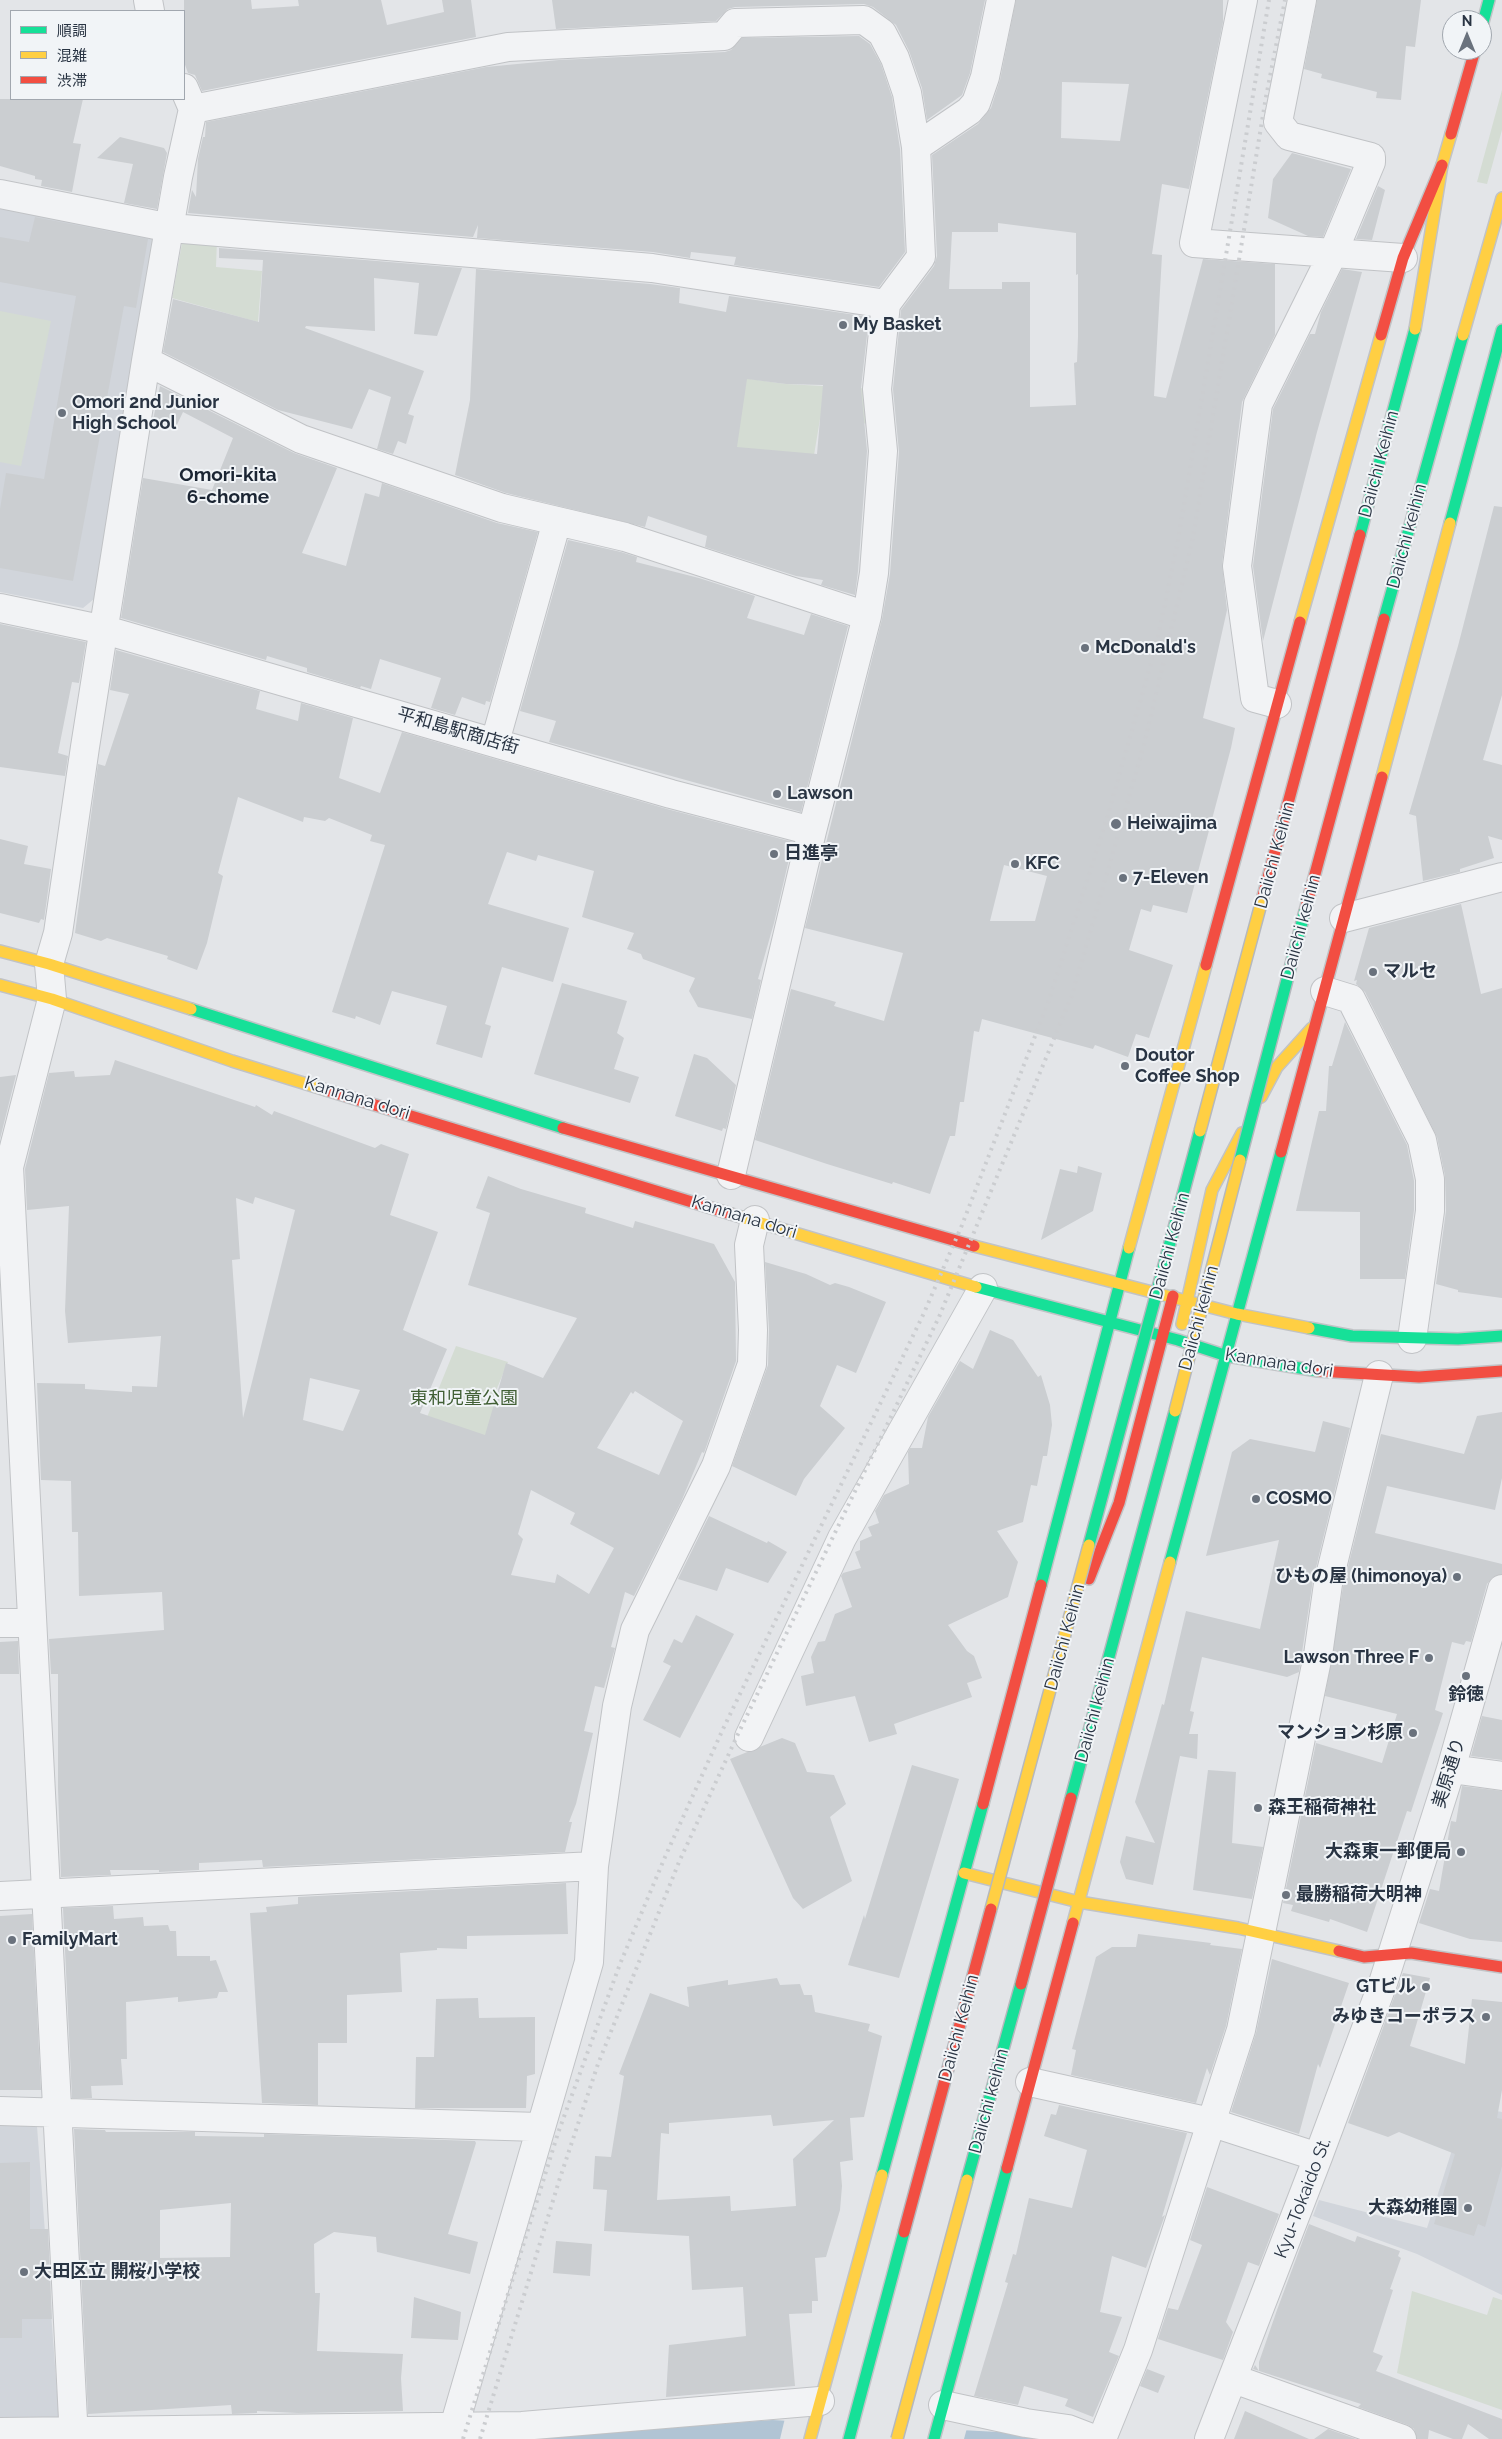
<!DOCTYPE html>
<meta charset="utf-8">
<style>
body{margin:0}
#map{position:relative;width:1502px;height:2439px;overflow:hidden;background:#e3e5e8;font-family:Raleway,"Noto Sans JP",sans-serif}
canvas{display:block}
.legend{position:absolute;left:10px;top:10px;width:175px;height:90px;box-sizing:border-box;background:#f1f4f7;border:1px solid #a1a7af;margin:0;padding:6px 9px;list-style:none;font-size:15px;color:#293443}
.legend li{display:flex;align-items:center;gap:10px;height:25px}
.legend b{width:25px;border:1px solid #a1a7af}
.north{position:absolute;left:1442px;top:10px;width:50px;height:50px;box-sizing:border-box;background:#f1f4f7;border:1px solid #a1a7af;border-radius:50%;rotate:0deg;font-size:14px;font-weight:700;line-height:20px;text-align:center;color:#293443}
.north::after{content:'';display:block;margin:auto;width:18px;height:22px;background:#6a727d;clip-path:polygon(50% 0,100% 100%,50% 72%,0 100%)}
</style>
<div id="map">
<canvas width="1502" height="2439"></canvas>
<ul class="legend">
<li><b style="height:6px;background:#16e098"></b>順調</li>
<li><b style="height:6px;background:#ffcf43"></b>混雑</li>
<li><b style="height:6px;background:#f24e42"></b>渋滞</li>
</ul>
<div class="north">N</div>
</div>
<script>
const c = document.querySelector('canvas').getContext('2d');
c.lineJoin = 'round';
function fill(path, color) { c.fillStyle = color; c.fill(path, 'evenodd'); }
const shape = rows => new Path2D(rows.map(r => 'M' + r).join(''));
function strokePath(path, color, width, dash) { c.strokeStyle = color; c.lineWidth = width; c.lineCap = dash ? 'butt' : 'round'; c.setLineDash(dash || []); c.stroke(path); }
function drawText(font, color, halo, rows, align = 'center') {
  c.font = font + ' Raleway,"Noto Sans JP",sans-serif'; c.lineWidth = 4; c.setLineDash([]); c.textBaseline = 'middle'; c.strokeStyle = halo; c.fillStyle = color; for (const [text, x, y, turn = 0] of rows) {
    c.save(); c.translate(x, y); c.rotate((+turn || 0) * Math.PI / 180); c.textAlign = isNaN(turn) ? turn : align; if (halo) c.strokeText(text, 0, 0); c.fillText(text, 0, 0); c.restore();
  }
}
fill(shape([
 [0,204,154,234,94,599,83,608,0,592],
 [1479,2108,1502,2112,1502,2295,1417,2254,1313,2216,1319,2200,1427,2228,1460,2125],
 [0,2124,37,2126,59,2419,0,2419]
]), '#d1d5db');
fill(shape([
 [1502,90,1502,130,1487,184,1477,182],
 [183,238,217,239,216,267,262,271,258,322,172,298],
 [0,311,51,321,21,466,0,462],
 [715,374,786,384,877,389,880,425,820,419,814,455,719,446],
 [456,1346,508,1362,490,1405,507,1409,496,1442,412,1454],
 [1412,2291,1487,2315,1493,2297,1502,2300,1502,2410,1397,2373]
]), '#d4dcd3');
fill(shape([
 [772,2420,1017,2433,1059,2439,513,2439]
]), '#b1c4d4');
fill(shape([
 [785,2418,967,2428,964,2439,780,2439]
]), '#e3e5e8');
fill(shape([
 [184,0,251,0,252,9,299,6,298,0,381,0,387,25,444,12,442,0,471,0,476,37,202,91,195,75,188,73,184,62],
 [552,0,985,0,970,73,962,95,927,120,922,88,909,51,896,25,873,7,864,4,735,7,728,9,716,21,556,29],
 [1016,0,1223,0,1223,22,1189,189,1162,184,1152,254,1162,255,1154,396,1166,398,1203,259,1275,264,1275,335,1242,402,1222,564,1227,610,1203,718,1235,728,1231,748,1187,913,1153,905,1151,912,1141,909,1129,950,1173,965,1149,1038,1136,1034,1128,1057,1095,1045,1093,1049,982,1019,979,1032,974,1031,964,1102,960,1102,955,1136,950,1136,930,1194,893,1182,892,1184,827,1164,755,1140,791,989,836,1002,834,1006,884,1021,903,953,805,928,882,619,890,574,899,452,893,389,901,310,934,266,937,256,932,155,978,124,991,108,1000,80],
 [1062,82,1129,84,1120,141,1061,138],
 [998,223,1076,233,1076,275,1078,274,1078,337,1077,362,1074,363,1076,405,1030,407,1030,282,1002,282,1002,289,949,289,952,232,998,232],
 [1004,865,1047,876,1035,921,990,921],
 [1317,0,1421,0,1415,47,1406,46,1401,100,1376,98,1377,92,1321,78,1322,74,1304,69],
 [859,36,870,44,881,64,892,97,900,149,905,252,879,287,734,265,736,257,691,252,690,258,653,252,477,238,478,225,473,237,188,213,192,190,196,197,198,159,203,137,205,137,206,122,486,67,559,60,725,52,731,50,742,38],
 [0,99,83,99,73,143,81,144,72,192,41,186,42,180,35,179,35,176,0,166],
 [120,137,164,148,167,153,157,209,124,203,133,164,97,158],
 [1292,153,1351,169,1323,237,1308,236,1268,218,1273,179],
 [1378,186,1385,190,1372,240,1356,239],
 [35,217,148,239,136,308,124,306,73,581,0,568,0,509,6,473,44,479,76,296,0,282,0,237,29,242],
 [219,248,462,268,437,336,414,334,419,283,374,278,375,331,306,326,305,328,424,371,408,414,414,416,406,444,398,441,393,454,377,449,391,397,369,389,352,429,278,410,163,352,173,299,259,322,263,260,219,258],
 [476,269,650,284,680,288,679,303,726,312,729,296,869,317,861,388,867,451,858,571,855,595,821,585,823,580,796,576,705,547,707,536,648,516,645,527,506,493,455,475,470,400],
 [747,379,786,384,823,385,817,454,737,447],
 [1342,269,1362,272,1317,432,1263,641,1253,566,1273,409,1310,334,1315,334,1321,312],
 [160,386,294,453,337,468,302,553,346,566,365,493,379,497,382,483,497,523,538,532,490,702,486,701,485,705,462,697,455,715,431,708,441,678,380,659,371,689,361,686,360,688,307,672,307,668,267,656,266,660,121,618,143,478,212,490,233,438,183,412,174,431,153,420],
 [1494,506,1502,507,1502,695,1483,760,1502,765,1502,840,1488,836,1494,858,1460,869,1460,872,1423,881,1416,816,1409,814,1458,646],
 [568,540,621,552,637,557,636,562,699,578,755,596,747,618,804,635,811,614,848,626,801,812,549,742,556,721,520,711],
 [0,624,86,642,79,683,72,682,58,753,68,756,65,776,0,767],
 [116,650,260,691,256,709,298,721,301,703,353,718,339,778,380,793,402,732,667,809,793,842,774,923,758,979,761,980,752,1019,698,1007,689,991,695,978,643,959,641,954,627,949,634,933,582,917,594,871,538,855,536,861,507,852,488,904,569,928,553,982,502,967,485,1024,491,1026,482,1058,436,1044,447,1006,392,991,380,1025,356,1016,355,1019,332,1012,385,845,370,841,372,835,329,818,325,821,304,817,303,822,238,797,218,873,223,876,207,943,197,970,167,959,168,956,107,938,101,941,75,933,98,764,105,766,129,694,110,690],
 [0,839,28,846,24,864,51,869,44,920,41,919,39,923,0,913],
 [1461,904,1481,994,1502,988,1502,1298,1458,1292,1458,1290,1436,1284,1446,1211,1445,1176,1437,1137,1365,992,1356,984,1357,980,1354,981,1369,928],
 [562,983,627,1001,617,1033,624,1038,614,1069,639,1077,630,1103,534,1074],
 [1345,1022,1407,1145,1414,1181,1414,1210,1405,1279,1360,1279,1360,1212,1296,1211,1319,1111,1326,1111,1329,1066,1332,1066],
 [694,1054,707,1058,736,1085,726,1129,723,1128,722,1131,675,1116],
 [115,1060,255,1107,256,1105,272,1115,274,1111,375,1148,381,1144,409,1154,390,1215,438,1232,403,1330,447,1349,420,1413,485,1435,506,1363,543,1378,577,1318,468,1285,490,1213,476,1208,488,1176,521,1189,586,1208,585,1213,633,1228,635,1221,714,1244,735,1282,736,1361,704,1453,702,1452,681,1502,634,1596,625,1592,611,1647,615,1648,604,1688,595,1686,584,1731,593,1733,576,1804,569,1822,572,1822,565,1852,263,1867,262,1860,199,1863,199,1870,159,1872,159,1870,110,1870,111,1875,61,1877,58,1788,58,1674,51,1674,49,1639,164,1630,162,1592,79,1596,78,1532,72,1532,71,1481,41,1480,37,1383,85,1384,85,1389,132,1392,132,1386,157,1387,161,1336,68,1343,65,1311,69,1206,27,1210,25,1169,49,1073,74,1071,75,1077,110,1075],
 [255,1197,295,1210,243,1418,232,1260,240,1259,236,1198,253,1204],
 [310,1378,360,1390,343,1431,303,1420],
 [635,1391,683,1421,659,1475,597,1448,631,1392,633,1394],
 [531,1490,575,1513,570,1524,614,1548,589,1594,557,1574,555,1583,511,1575,523,1539,518,1534],
 [16,1075,0,1139,0,1077],
 [1078,1166,1102,1173,1093,1211,1041,1240,1060,1169,1077,1173],
 [765,1262,806,1274,830,1285,835,1283,849,1287,886,1302,856,1373,837,1365,820,1406,845,1428,804,1479,796,1496,732,1466,768,1365,769,1329],
 [990,1330,1013,1340,1038,1377,1041,1375,1050,1405,1052,1425,1047,1456,1043,1456,1037,1486,1031,1485,1023,1522,997,1531,1018,1562,1008,1597,948,1625,967,1651,974,1656,982,1678,967,1683,972,1697,894,1724,897,1734,869,1742,855,1696,806,1706,801,1676,814,1673,811,1657,818,1642,825,1641,835,1614,852,1607,841,1576,843,1573,861,1568,855,1552,860,1550,860,1541,872,1536,868,1527,879,1523,875,1511,878,1506,884,1495,909,1484,908,1452,910,1448,922,1448,928,1417,960,1361,973,1369],
 [1502,1412,1502,1478,1495,1510,1387,1486,1375,1533,1502,1564,1502,1574,1492,1578,1487,1584,1471,1642,1466,1641,1464,1645,1452,1642,1435,1710,1443,1713,1411,1812,1407,1811,1367,1932,1330,1919,1329,1922,1291,1911,1293,1905,1283,1903,1316,1743,1382,1763,1397,1714,1325,1696,1343,1587,1381,1434,1464,1454,1477,1416],
 [1323,1421,1350,1428,1313,1580,1299,1672,1287,1677,1202,1657,1190,1711,1194,1712,1189,1734,1198,1734,1197,1759,1180,1756,1153,1885,1126,1879,1120,1862,1126,1836,1155,1843,1135,1802,1162,1704,1164,1705,1186,1611,1260,1629,1279,1540,1206,1556,1232,1452,1250,1439,1315,1452],
 [709,1516,767,1543,768,1541,787,1552,768,1583,726,1568,717,1591,678,1579],
 [696,1615,734,1634,680,1738,643,1720,671,1666,663,1662,674,1639,682,1643],
 [18,1641,19,1674,0,1674,0,1642],
 [1482,1716,1502,1720,1502,1760,1471,1756],
 [782,1738,795,1743,807,1772,834,1775,846,1804,830,1817,852,1881,803,1909,793,1898,730,1759],
 [912,1765,959,1779,899,1978,848,1965,864,1915,865,1919],
 [1208,1770,1236,1772,1232,1843,1263,1847,1252,1899,1193,1890],
 [1462,1786,1502,1791,1502,1942,1470,1939,1419,1923,1430,1889,1439,1891,1451,1821,1456,1822],
 [566,1883,568,1934,467,1936,467,1949,437,1948,437,1950,400,1953,402,1992,347,1995,347,2043,318,2043,318,2105,262,2103,250,1913,267,1912,266,1907,298,1904,298,1897],
 [113,1906,114,1919,143,1917,144,1926,168,1925,170,1931,176,1931,177,1956,210,1956,210,1961,216,1960,228,1992,219,1992,217,1998,178,2002,178,1997,126,2002,127,2059,121,2059,123,2085,91,2086,92,2098,72,2098,63,1908],
 [32,1914,41,2090,0,2090,0,1916],
 [1138,1934,1211,1943,1210,1945,1242,1949,1226,2026,1210,2075,1207,2068,1196,2103,1071,2075,1076,2050,1072,2049,1096,1957,1112,1947,1136,1947],
 [1272,1959,1349,1983,1320,2068,1318,2064,1299,2134,1231,2112,1256,2033],
 [1403,1973,1430,1978,1410,2046,1465,2064,1472,1999,1502,2002,1502,2090,1497,2118,1502,2119,1502,2166,1485,2227,1478,2224,1474,2236,1434,2224,1455,2154,1399,2132,1388,2137,1348,2123],
 [777,1978,780,1985,800,1984,804,1995,812,1995,815,2012,870,2024,868,2031,882,2036,864,2117,850,2118,853,2160,840,2162,842,2186,840,2210,826,2257,815,2258,818,2301,812,2301,812,2313,789,2314,795,2386,666,2397,669,2345,746,2336,743,2287,692,2290,689,2236,604,2231,607,2190,593,2189,595,2156,611,2157,624,2076,619,2074,650,1993,689,2007,687,1987,728,1980,728,1985],
 [771,2115,773,2126,834,2120,793,2159,796,2206,731,2211,730,2196,657,2200,661,2133,669,2134,669,2123],
 [478,1998,479,2018,535,2017,535,2074,527,2076,526,2108,415,2108,416,2057,434,2057,436,1999],
 [1059,2105,1187,2133,1162,2217,1165,2215,1146,2268,1112,2256,1100,2312,1122,2317,1109,2352,1119,2356,1093,2417,1065,2406,1068,2399,1024,2386,1018,2405,974,2396,1008,2283,1005,2282,1013,2254,1016,2255,1029,2198,1072,2208,1087,2150,1044,2136,1051,2114,1056,2115],
 [74,2129,105,2130,106,2132,195,2132,195,2136,264,2137,264,2134,475,2141,476,2143,448,2234,478,2242,470,2274,377,2252,376,2237,334,2232,314,2244,315,2293,320,2293,317,2351,403,2354,401,2378,403,2411,298,2413,257,2411,257,2413,232,2414,231,2405,88,2414],
 [231,2203,230,2257,160,2258,160,2210],
 [30,2162,30,2229,48,2229,52,2319,22,2319,22,2338,0,2338,0,2163],
 [1207,2187,1279,2214,1259,2266,1248,2262,1226,2322,1233,2332,1223,2360,1158,2339,1168,2308,1178,2310,1202,2245,1190,2240],
 [1309,2224,1355,2242,1357,2236,1400,2251,1398,2256,1401,2258,1390,2289,1393,2290,1373,2352,1383,2356,1376,2371,1502,2419,1502,2439,1489,2439,1468,2424,1462,2439,1453,2439,1429,2430,1428,2439,1417,2439,1414,2429,1408,2425,1358,2407,1361,2404,1253,2369,1255,2365,1259,2371,1259,2362,1277,2310],
 [556,2241,592,2244,590,2276,553,2273],
 [414,2297,461,2312,458,2340,411,2338],
 [1147,2369,1165,2376,1158,2393,1140,2386],
 [1245,2411,1309,2439,1234,2439],
 [1328,2429,1356,2439,1314,2439]
]), '#cbced1');
const street = shape([
 [148,0,150,11],
 [1243,0,1194,243,1333,253,1258,404,1237,566,1255,698,1277,704],
 [1302,0,1278,122,1289,136,1371,157,1371,162,1333,253,1403,258],
 [193,109,508,47,724,36,735,23,864,20,882,33,895,58,907,93,916,147,921,257,886,304,877,389,883,451,874,573,867,616,812,831,731,1175],
 [916,147,969,111,976,103,985,77,1001,0],
 [0,194,171,228,652,268,886,304],
 [146,361,301,439,502,508,625,537,867,616],
 [0,608,105,630,671,794,812,831],
 [495,742,557,521],
 [1344,918,1502,877],
 [1325,991,1351,999,1422,1140,1430,1179,1430,1211,1412,1339],
 [0,1623,32,1623],
 [749,1737,842,1538,983,1288],
 [1451,1769,1502,1776],
 [0,1896,594,1866],
 [1030,2082,1210,2122,1318,2157],
 [0,2111,539,2127],
 [1234,2379,1402,2439],
 [943,2405,1026,2423,1068,2429,1094,2439],
 [454,2427,589,1962,594,1866,617,1706,635,1630,716,1466,752,1364,753,1330,749,1245,755,1220],
 [0,2432,522,2426,820,2401],
 [74,2439,9,1167,52,999,49,964,58,933,85,747,146,361,178,177,193,109,184,88],
 [1102,2439,1138,2350,1241,2030,1318,1655,1328,1584,1379,1375],
 [1209,2439,1318,2157,1383,1983,1451,1769,1502,1589]
]);
const fast = shape([
 [1482,26,1489,0],
 [1450,523,1502,330],
 [1360,535,1415,329],
 [1384,619,1463,335],
 [191,1009,563,1128],
 [976,1287,1178,1340,1227,1356,1318,1371],
 [1309,1328,1352,1336,1458,1339,1502,1336],
 [1170,1562,1281,1152],
 [1041,1585,1129,1248],
 [882,2175,983,1804],
 [849,2439,904,2232],
 [934,2439,1007,2168]
]);
const slow = shape([
 [1415,329,1442,165,1451,134],
 [1463,335,1502,198],
 [1300,622,1381,335],
 [1382,777,1450,523],
 [0,951,49,964,191,1009],
 [0,985,52,999,232,1061,326,1090],
 [1261,1097,1277,1067,1312,1028],
 [731,1214,976,1287],
 [974,1246,1237,1314,1309,1328],
 [1129,1248,1206,965],
 [1182,1324,1212,1190,1242,1133],
 [964,1873,1079,1902,1238,1928,1339,1951],
 [1073,1923,1170,1562],
 [810,2439,882,2175]
]);
const jam = shape([
 [1451,134,1475,50],
 [1381,335,1403,258,1442,165],
 [1262,900,1360,535],
 [1305,911,1384,619],
 [1206,965,1300,622],
 [326,1090,731,1214],
 [563,1128,974,1246],
 [1281,1152,1382,777],
 [1318,1371,1419,1377,1502,1371],
 [1089,1579,1119,1503,1173,1296],
 [983,1804,1041,1585],
 [1339,1951,1364,1957,1411,1953,1502,1967],
 [1007,2168,1073,1923]
]);
strokePath(street, '#c1c3c6', 30);
strokePath(fast, '#c1c3c6', 14);
strokePath(slow, '#c1c3c6', 14);
strokePath(jam, '#c1c3c6', 14);
strokePath(street, '#f2f3f5', 28);
strokePath(fast, '#16e098', 11);
strokePath(slow, '#ffcf43', 11);
strokePath(jam, '#f24e42', 11);
strokePath(shape([
 [463,2439,558,2133,620,1964,665,1857,723,1729,924,1313,962,1225,1049,1000,1107,818,1157,642,1178,540,1269,0],
 [480,2439,559,2181,598,2064,679,1862,738,1734,939,1317,1072,995,1144,745,1193,537,1266,97,1285,0]
]), '#cbcdd0', 4, [2.5, 5]);
const fastBridge = shape([
 [1240,1160,1305,911],
 [1089,1545,1200,1131],
 [1071,1798,1175,1411],
 [967,2180,1021,1984]
]);
const slowBridge = shape([
 [1200,1131,1262,900],
 [1175,1411,1240,1160],
 [991,1909,1089,1545],
 [897,2439,967,2180]
]);
const jamBridge = shape([
 [1021,1984,1071,1798],
 [904,2232,991,1909]
]);
strokePath(fastBridge, '#b5b8bd', 14, []);
strokePath(slowBridge, '#b5b8bd', 14, []);
strokePath(jamBridge, '#b5b8bd', 14, []);
strokePath(fastBridge, '#16e098', 11);
strokePath(slowBridge, '#ffcf43', 11);
strokePath(jamBridge, '#f24e42', 11);
for (const [x, y, r, color] of [
 [843,325,5,"#6a727d"],
 [62,413,5,"#6a727d"],
 [1085,648,5,"#6a727d"],
 [777,794,5,"#6a727d"],
 [1116,824,6,"#6a727d"],
 [774,854,5,"#6a727d"],
 [1015,864,5,"#6a727d"],
 [1123,878,5,"#6a727d"],
 [1373,972,5,"#6a727d"],
 [1125,1066,5,"#6a727d"],
 [1256,1499,5,"#6a727d"],
 [1457,1577,5,"#6a727d"],
 [1429,1658,5,"#6a727d"],
 [1466,1676,5,"#6a727d"],
 [1413,1733,5,"#6a727d"],
 [1258,1808,5,"#6a727d"],
 [1461,1852,5,"#6a727d"],
 [1286,1895,5,"#6a727d"],
 [12,1940,5,"#6a727d"],
 [1426,1987,5,"#6a727d"],
 [1486,2017,5,"#6a727d"],
 [1468,2208,5,"#6a727d"],
 [24,2272,5,"#6a727d"]
]) { const dot = new Path2D(); dot.arc(x, y, r, 0, 2 * Math.PI); c.fillStyle = color; c.fill(dot); strokePath(dot, '#f1f4f7', 2); }
drawText('bold 18px', '#293443', '#f1f4f7', [
 ["My Basket",853,325],
 ["Omori 2nd Junior",72,403],
 ["High School",72,424],
 ["McDonald's",1095,648],
 ["Lawson",787,794],
 ["Heiwajima",1127,824],
 ["日進亭",784,854],
 ["KFC",1025,864],
 ["7-Eleven",1133,878],
 ["マルセ",1383,972],
 ["Doutor",1135,1056],
 ["Coffee Shop",1135,1077],
 ["COSMO",1266,1499],
 ["ひもの屋 (himonoya)",1447,1577,"right"],
 ["Lawson Three F",1419,1658,"right"],
 ["鈴徳",1466,1695,"center"],
 ["マンション杉原",1403,1733,"right"],
 ["森王稲荷神社",1268,1808],
 ["大森東一郵便局",1451,1852,"right"],
 ["最勝稲荷大明神",1296,1895],
 ["FamilyMart",22,1940],
 ["GTビル",1416,1987,"right"],
 ["みゆきコーポラス",1476,2017,"right"],
 ["大森幼稚園",1458,2208,"right"],
 ["大田区立 開桜小学校",34,2272]
], 'left');
drawText('18px', '#293443', '#f1f4f7', [
 ["Daiichi Keihin",1379,464,-75],
 ["Daiichi keihin",1407,536,-75],
 ["平和島駅商店街",458,731,16],
 ["Daiichi Keihin",1275,855,-75],
 ["Daiichi keihin",1301,927,-75],
 ["Kannana dori",357,1098,17],
 ["Kannana dori",744,1217,17],
 ["Daiichi Keihin",1170,1246,-75],
 ["Daiichi keihin",1199,1318,-75],
 ["Kannana dori",1279,1363,9],
 ["Daiichi Keihin",1065,1637,-75],
 ["Daiichi keihin",1095,1710,-75],
 ["美原通り",1449,1773,-73],
 ["Daiichi Keihin",959,2028,-75],
 ["Daiichi keihin",989,2101,-75],
 ["Kyu-Tokaido St.",1303,2198,-69]
]);
drawText('18px', '#415f35', '#f1f4f7', [
 ["東和児童公園",464,1399]
]);
drawText('bold 19px', '#1b2533', '#f1f4f7', [
 ["Omori-kita",228,475],
 ["6-chome",228,497]
]);
</script>
